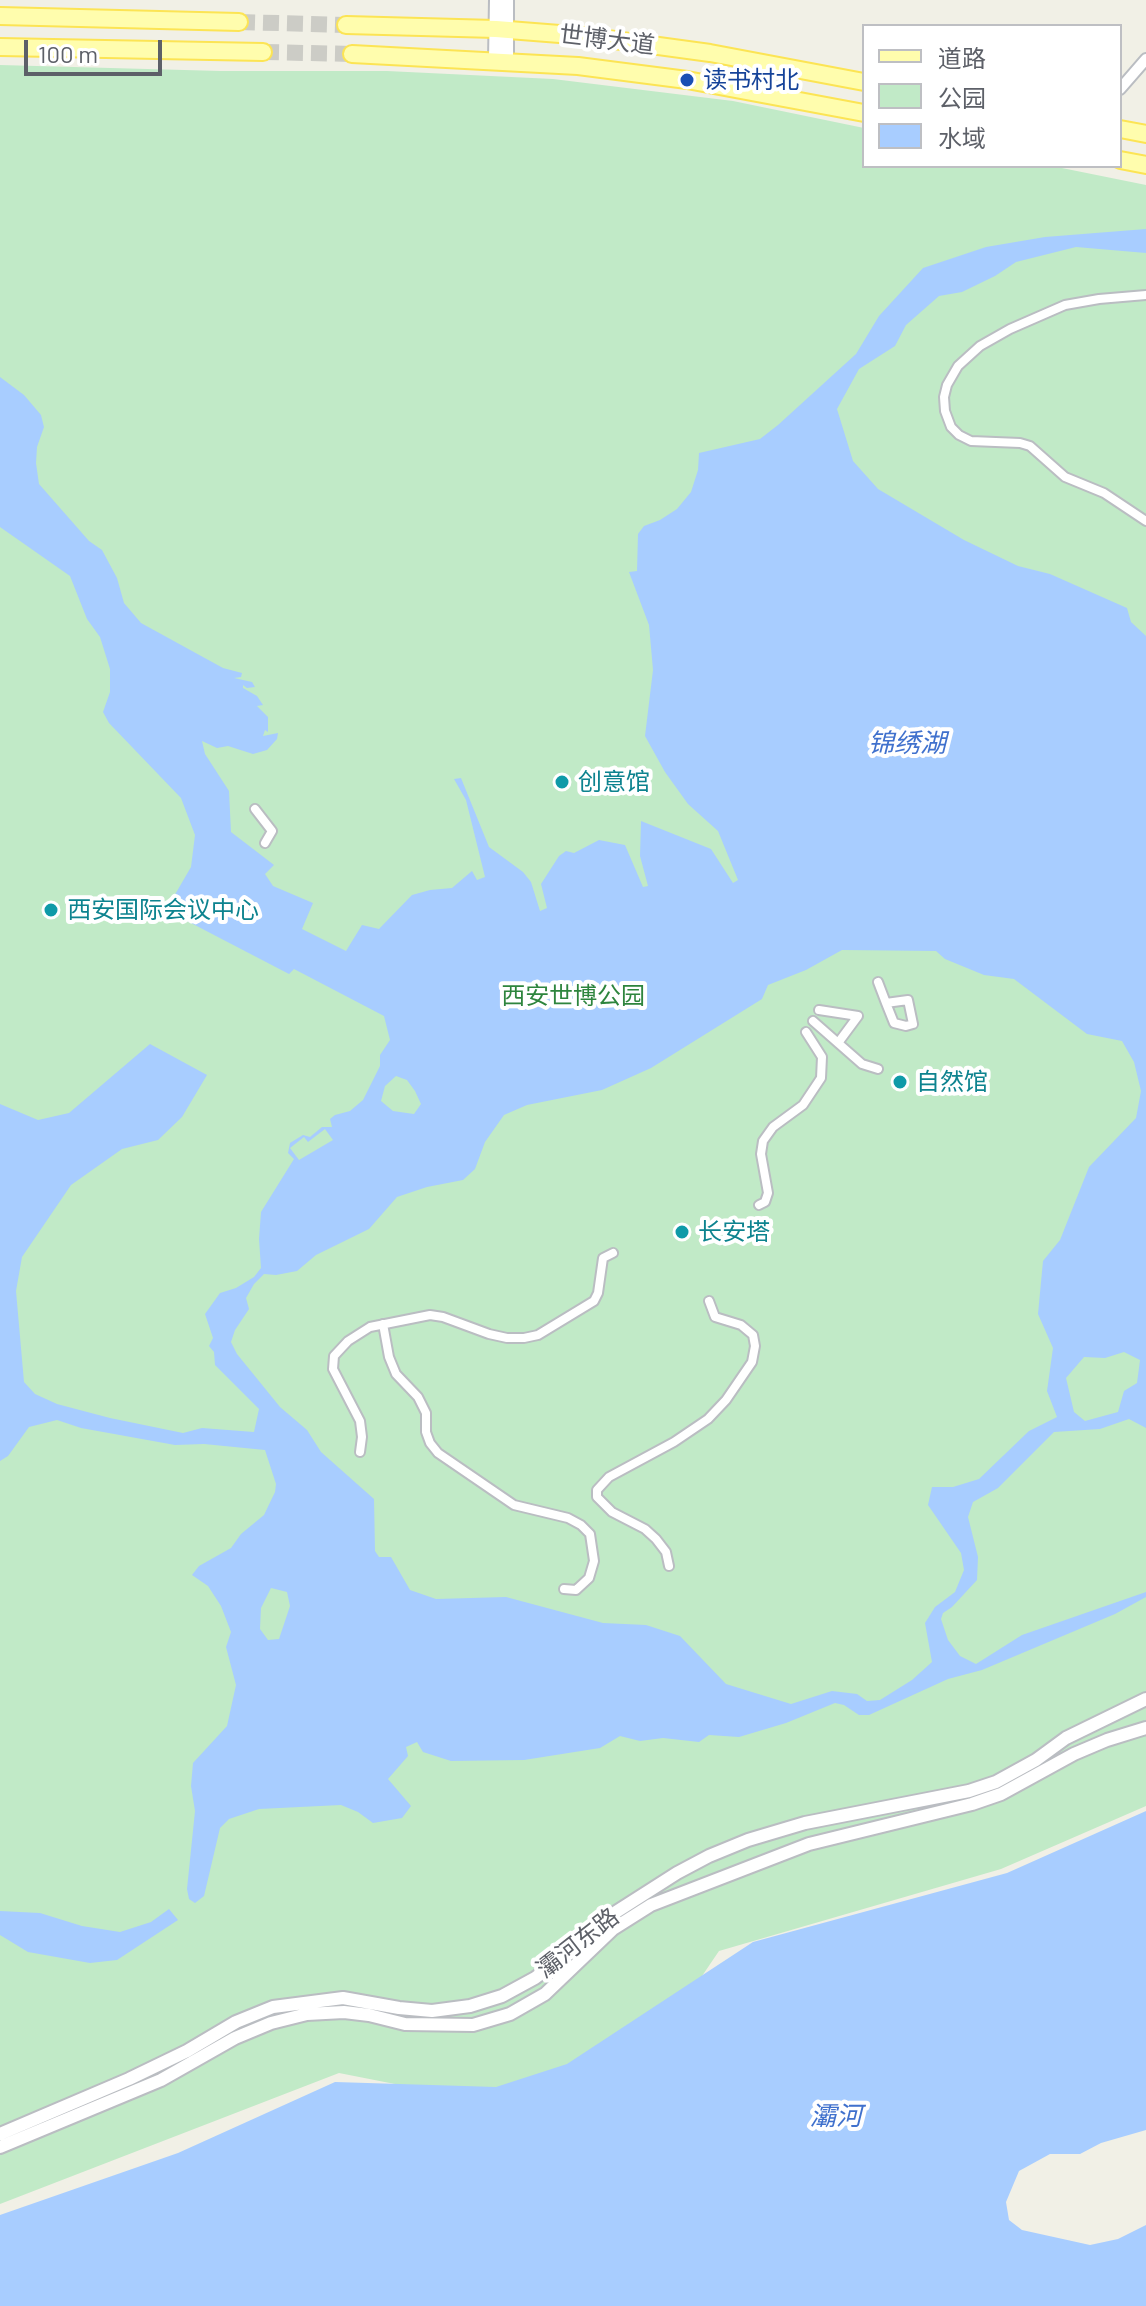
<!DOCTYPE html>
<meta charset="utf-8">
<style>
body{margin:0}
#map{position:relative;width:1146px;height:2306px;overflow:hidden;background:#f1f0e6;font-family:Barlow,"Noto Sans SC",sans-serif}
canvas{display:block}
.legend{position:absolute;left:862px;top:24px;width:260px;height:144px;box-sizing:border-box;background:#fff;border:2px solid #bebfc3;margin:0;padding:10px 14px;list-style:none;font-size:24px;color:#5d6068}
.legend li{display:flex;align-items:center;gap:16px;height:40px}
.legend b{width:40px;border:2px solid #bebfc3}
.scale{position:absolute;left:24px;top:40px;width:138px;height:36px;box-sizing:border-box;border:4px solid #5d6068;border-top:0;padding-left:10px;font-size:24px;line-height:28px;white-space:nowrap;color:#5d6068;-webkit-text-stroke:6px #fff;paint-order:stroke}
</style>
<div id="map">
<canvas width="1146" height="2306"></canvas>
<ul class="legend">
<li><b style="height:10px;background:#fffdad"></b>道路</li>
<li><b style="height:22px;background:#c1eac7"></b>公园</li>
<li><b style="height:22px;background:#a8cdff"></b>水域</li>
</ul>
<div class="scale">100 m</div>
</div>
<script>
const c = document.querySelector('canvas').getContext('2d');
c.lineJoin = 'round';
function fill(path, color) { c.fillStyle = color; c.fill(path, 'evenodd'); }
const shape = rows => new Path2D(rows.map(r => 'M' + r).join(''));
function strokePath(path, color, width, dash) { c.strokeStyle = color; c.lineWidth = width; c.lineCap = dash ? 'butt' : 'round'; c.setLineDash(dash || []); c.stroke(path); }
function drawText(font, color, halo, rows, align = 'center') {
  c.font = font + ' Barlow,"Noto Sans SC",sans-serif'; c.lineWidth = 8; c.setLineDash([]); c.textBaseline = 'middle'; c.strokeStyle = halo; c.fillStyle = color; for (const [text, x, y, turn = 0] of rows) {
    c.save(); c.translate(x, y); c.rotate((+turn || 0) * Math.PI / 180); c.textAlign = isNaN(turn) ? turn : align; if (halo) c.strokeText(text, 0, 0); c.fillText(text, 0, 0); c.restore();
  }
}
fill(shape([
 [0,65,221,71,387,71,553,79,733,101,864,128,864,166,1052,166,1146,185,1146,1806,1001,1869,719,1951,668,2026,476,2100,339,2073,0,2204]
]), '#c1eac7');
fill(shape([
 [1146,229,1146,253,1076,247,1016,262,995,276,962,292,939,296,906,325,895,346,859,369,837,409,853,461,878,489,964,540,1018,566,1050,574,1127,608,1131,622,1146,636,1146,1428,1129,1419,1100,1429,1054,1432,998,1488,973,1502,968,1517,978,1557,977,1580,952,1607,943,1613,941,1619,948,1640,960,1656,976,1664,1022,1635,1146,1592,1146,1597,1115,1614,982,1670,948,1679,869,1715,859,1715,844,1705,835,1703,786,1723,739,1737,709,1735,699,1742,663,1738,640,1741,620,1736,600,1748,524,1760,451,1761,423,1752,417,1742,406,1747,408,1756,388,1779,411,1806,402,1818,373,1823,358,1812,341,1805,259,1809,229,1819,220,1828,204,1896,195,1903,189,1899,187,1889,195,1811,191,1786,193,1763,227,1726,236,1685,226,1647,231,1632,221,1606,208,1586,192,1575,199,1566,231,1548,241,1534,264,1515,275,1492,276,1484,265,1450,204,1444,175,1445,81,1428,57,1420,29,1427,8,1456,0,1461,0,1104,38,1120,69,1113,150,1044,207,1075,182,1117,158,1140,122,1149,71,1185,22,1257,16,1291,24,1382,35,1394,57,1404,110,1418,183,1433,202,1428,254,1432,259,1409,215,1365,214,1352,209,1346,213,1338,205,1314,220,1293,236,1288,254,1277,261,1268,259,1239,261,1212,294,1159,288,1153,290,1143,303,1135,310,1137,322,1127,332,1127,330,1119,335,1115,350,1111,363,1100,380,1066,380,1055,390,1040,384,1016,294,969,289,974,166,910,191,867,195,835,181,798,109,723,103,712,110,692,110,669,100,637,87,619,70,576,0,527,0,377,24,395,41,415,44,427,37,447,36,463,39,484,89,541,102,550,117,578,124,603,141,623,223,668,242,673,241,677,234,678,252,682,255,687,247,688,243,685,243,688,257,696,263,705,257,706,268,717,268,732,265,730,263,736,278,733,277,739,267,750,253,754,228,746,217,748,202,741,205,754,229,791,231,832,274,865,265,874,273,886,313,903,302,929,346,951,362,925,379,929,412,895,430,890,452,888,472,871,477,880,485,877,466,800,454,779,461,778,489,847,523,872,531,882,540,911,547,908,541,884,559,856,566,851,574,853,599,840,625,845,643,887,648,886,640,856,641,821,711,849,733,883,738,880,718,831,688,804,665,772,645,736,653,670,649,625,629,572,637,571,638,534,644,526,660,520,677,509,691,492,698,470,699,453,760,439,778,425,856,354,879,316,923,268,986,247,1045,237],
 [842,950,936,951,945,959,984,975,1014,979,1087,1034,1122,1041,1134,1062,1141,1091,1136,1118,1089,1167,1060,1240,1043,1261,1038,1314,1053,1348,1047,1391,1057,1417,1029,1431,979,1479,953,1487,932,1487,928,1505,961,1553,964,1570,955,1592,935,1607,925,1623,932,1662,912,1680,880,1700,867,1701,857,1694,832,1691,791,1704,726,1684,680,1636,646,1625,603,1623,506,1597,436,1599,410,1590,391,1557,379,1557,375,1551,374,1499,321,1452,307,1430,280,1407,237,1354,231,1342,235,1330,249,1309,246,1298,254,1284,264,1274,276,1275,297,1271,316,1255,369,1229,397,1197,427,1187,463,1180,475,1169,485,1142,504,1115,527,1105,602,1090,651,1068,762,999,768,985,806,970],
 [396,1076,407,1080,415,1091,421,1104,414,1114,393,1111,381,1101,385,1086],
 [325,1129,333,1140,299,1160,290,1148,304,1137,308,1142],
 [1124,1352,1140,1360,1137,1383,1124,1391,1118,1412,1085,1421,1074,1412,1066,1378,1084,1357,1105,1358],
 [271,1588,287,1592,290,1606,279,1639,268,1640,260,1629,261,1608],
 [1146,1811,1146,2130,1101,2143,1080,2154,1050,2154,1019,2171,1006,2202,1009,2220,1022,2230,1090,2245,1118,2239,1146,2225,1146,2306,0,2306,0,2215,178,2153,335,2082,496,2087,567,2064,753,1942,1007,1873],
 [169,1909,178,1920,117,1960,90,1963,28,1952,0,1935,0,1911,40,1913,82,1926,120,1932,151,1922]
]), '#a8cdff');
strokePath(shape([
 [239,22,346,25],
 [263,52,352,54]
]), '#ccccc6', 16, [16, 8]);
const pedestrian = shape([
 [1146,295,1099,299,1065,305,1010,329,980,346,958,366,947,385,944,397,945,411,951,427,959,435,971,441,1020,443,1030,446,1065,477,1104,493,1146,521],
 [255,809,272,831,265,843],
 [878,982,886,1003,894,1023,906,1026,913,1024,908,1000,886,1003],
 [819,1010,858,1016,838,1043],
 [813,1021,862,1064,878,1069],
 [759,1205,765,1202,768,1193,761,1154,763,1141,773,1127,803,1105,821,1078,822,1057,806,1032],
 [383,1324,389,1357,396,1374,418,1397,426,1413,426,1432,430,1443,438,1453,514,1505,568,1518,581,1525,590,1534,594,1561,589,1578,576,1590,564,1589],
 [360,1452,362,1437,360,1421,333,1369,334,1356,348,1341,370,1327,430,1315,443,1317,489,1334,507,1338,524,1338,538,1335,594,1301,598,1293,603,1258,613,1253],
 [669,1566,666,1552,656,1539,645,1529,612,1512,597,1497,597,1490,609,1477,674,1442,708,1419,726,1400,752,1362,755,1346,753,1335,741,1325,715,1317,709,1301]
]);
const minor = shape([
 [1120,89,1146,59]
]);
const tertiary = shape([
 [495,60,496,0],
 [507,61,507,0],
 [0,2134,129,2079,187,2051,236,2022,273,2007,343,1998,399,2008,432,2011,470,2006,502,1996,535,1978,570,1952,605,1919,677,1873,709,1856,748,1840,805,1823,969,1791,996,1782,1036,1760,1066,1738,1146,1699],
 [0,2147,161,2080,235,2038,271,2023,307,2014,344,2012,369,2015,405,2024,473,2025,510,2014,545,1994,613,1929,651,1905,809,1844,972,1804,1001,1794,1074,1754,1107,1740,1146,1728]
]);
const primary = shape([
 [0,16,239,22],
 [346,25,496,29,585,36,710,53,864,82],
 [0,47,263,52],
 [352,54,578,66,687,80,864,113],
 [1120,129,1146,134],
 [1120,160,1146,165]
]);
strokePath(pedestrian, '#babdc2', 12);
strokePath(minor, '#babdc2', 14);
strokePath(tertiary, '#babdc2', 16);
strokePath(primary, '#fce454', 20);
strokePath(pedestrian, '#fff', 8);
strokePath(minor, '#fff', 10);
strokePath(tertiary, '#fff', 12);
strokePath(primary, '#fffdad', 16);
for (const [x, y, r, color] of [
 [687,80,8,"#1a4fb4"],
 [562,782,8,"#0f9aa8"],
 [51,910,8,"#0f9aa8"],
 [900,1082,8,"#0f9aa8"],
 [682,1232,8,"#0f9aa8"]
]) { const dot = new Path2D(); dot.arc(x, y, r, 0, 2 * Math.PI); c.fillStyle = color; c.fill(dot); strokePath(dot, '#fff', 3); }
drawText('24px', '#5d6068', '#fff', [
 ["世博大道",607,40,7],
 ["灞河东路",578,1943,-38]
]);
drawText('24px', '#164399', '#fff', [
 ["读书村北",703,80]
], 'left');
drawText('24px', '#0d838f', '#fff', [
 ["创意馆",578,782],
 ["西安国际会议中心",67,910],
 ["自然馆",916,1082],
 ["长安塔",698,1232]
], 'left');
drawText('24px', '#2e853e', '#fff', [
 ["西安世博公园",573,996]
]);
drawText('italic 26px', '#4071cd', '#fff', [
 ["锦绣湖",907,743],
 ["灞河",836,2116]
]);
</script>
